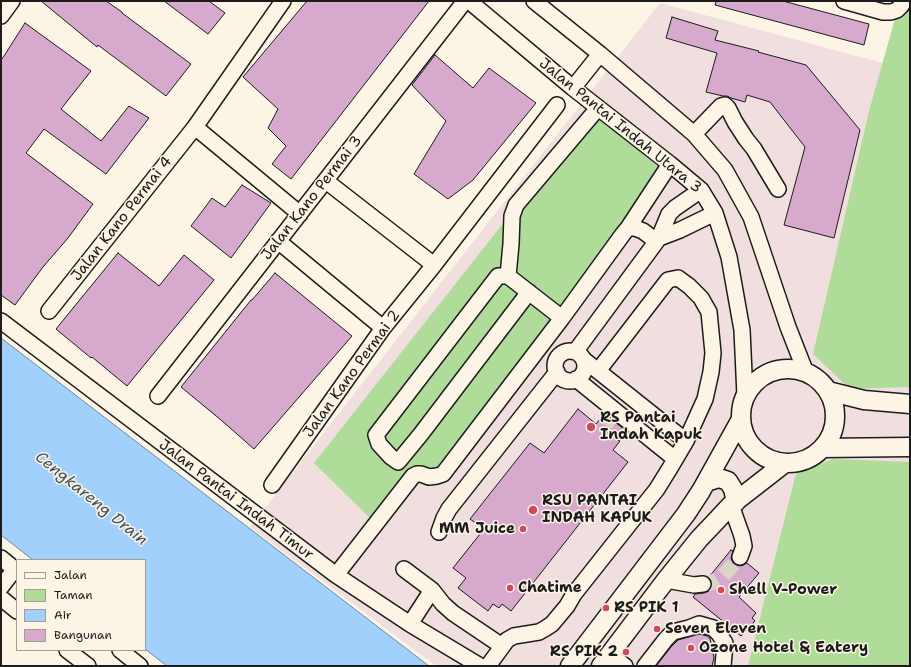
<!DOCTYPE html>
<style>
body{margin:0}
#map{position:relative;width:911px;height:667px;overflow:hidden;background:#fcf5e5;font-family:"Shantell Sans",sans-serif}
canvas{display:block}
.frame{position:absolute;inset:0;border:2px solid #1c1c1c;pointer-events:none}
.legend{position:absolute;left:16px;top:559px;width:130px;height:92px;box-sizing:border-box;background:#fcf5e5;border:1px solid #a29e95;margin:0;padding:5px 7px;list-style:none;font-size:12px;color:#1c1c1c}
.legend li{display:flex;align-items:center;gap:8px;height:20px}
.legend b{width:20px;border:1px solid #a29e95}
</style>
<div id="map">
<canvas width="911" height="667"></canvas>
<div class="frame"></div>
<ul class="legend">
<li><b style="height:5px;background:#fcf5e5"></b>Jalan</li>
<li><b style="height:11px;background:#b0dc9a"></b>Taman</li>
<li><b style="height:11px;background:#a2d0fd"></b>Air</li>
<li><b style="height:11px;background:#d7aacd"></b>Bangunan</li>
</ul>
</div>
<script>
const c = document.querySelector('canvas').getContext('2d');
c.lineJoin = 'round';
function fill(path, color) { c.fillStyle = color; c.fill(path, 'evenodd'); }
const shape = rows => new Path2D(rows.map(r => 'M' + r).join(''));
function strokePath(path, color, width, dash) { c.strokeStyle = color; c.lineWidth = width; c.lineCap = dash ? 'butt' : 'round'; c.setLineDash(dash || []); c.stroke(path); }
function drawText(font, color, halo, rows, align = 'center') {
  c.font = font + ' "Shantell Sans",sans-serif'; c.lineWidth = 3; c.setLineDash([]); c.textBaseline = 'middle'; c.strokeStyle = halo; c.fillStyle = color; for (const [text, x, y, turn = 0] of rows) {
    c.save(); c.translate(x, y); c.rotate((+turn || 0) * Math.PI / 180); c.textAlign = isNaN(turn) ? turn : align; if (halo) c.strokeText(text, 0, 0); c.fillText(text, 0, 0); c.restore();
  }
}
fill(shape([
 [660,3,901,68,910,185,910,666,436,666,250,527]
]), '#f1dede');
fill(shape([
 [900,1,910,1,910,387,850,389,813,354,869,111],
 [591,112,667,174,432,473,415,469,371,519,314,463],
 [833,459,910,462,910,666,748,666,796,473]
]), '#b0dc9a');
const water = shape([
 [1,338,429,666,167,666,145,649,145,560,33,560,1,535,1,338]
]);
fill(water, '#a2d0fd');
strokePath(water, '#6c88a3', 1);
const building = shape([
 [41,1,106,1,122,12,122,13,191,64,166,96,98,45,97,47,41,1],
 [164,1,209,1,225,13,208,34,164,1],
 [307,1,429,1,291,179,272,164,286,146,268,128,278,109,243,77,307,1],
 [716,1,783,1,869,24,864,45,715,5,716,1],
 [672,17,718,31,715,40,759,51,758,52,806,65,860,130,834,238,784,225,805,147,770,102,747,95,745,102,731,98,727,96,723,96,706,92,717,53,666,38,672,17],
 [25,23,91,71,61,109,101,141,129,106,149,118,106,174,44,129,26,153,93,204,68,238,43,267,15,305,1,295,1,60,4,56,25,23],
 [435,55,473,88,489,68,536,103,473,180,448,199,414,174,446,121,412,85,435,55],
 [242,185,271,203,231,258,191,226,212,198,225,207,242,185],
 [118,253,159,286,184,255,214,280,127,386,92,357,91,358,56,329,118,253],
 [275,273,352,336,254,449,221,420,181,387,251,300,252,300,275,273],
 [578,409,596,424,604,414,624,429,616,439,620,441,613,450,628,462,511,611,502,604,499,608,493,604,488,611,458,588,466,578,453,568,484,529,470,519,530,443,544,453,578,409],
 [731,550,733,551,731,558,733,563,737,565,741,566,747,563,759,573,739,597,756,613,752,618,755,621,741,636,693,597,695,594,704,593,709,591,711,588,712,583,709,577,731,550],
 [699,634,707,636,710,638,714,658,712,666,656,666,671,647,678,640,699,634]
]);
fill(building, '#d7aacd');
strokePath(building, '#1c1c1c', 1);
strokePath(shape([
 [604,414,624,430],
 [703,584,711,583,723,576,740,557]
]), '#dad4c7', 15, [15, 8]);
const minor = shape([
 [469,1,573,88,670,164,701,190,715,213,729,257,742,330,745,396],
 [534,1,600,54,694,134,725,170,751,217,788,327,806,373],
 [844,1,883,12,891,12,897,10,901,6,904,1],
 [1,16,12,1],
 [573,88,600,54],
 [195,127,300,214],
 [694,134,721,106,725,105,728,108,735,122,746,139,754,149,778,189],
 [326,181,434,265],
 [628,228,670,164],
 [659,238,680,230,715,213],
 [278,241,383,328],
 [508,276,511,244,512,216,516,205,598,108],
 [529,292,421,434,398,462,391,457,379,444,376,435,498,276,508,276,562,318],
 [49,311,195,127,283,1],
 [1,321,336,575,410,624,480,666],
 '555 366a15 15 0 1 1 30 0a15 15 0 1 1-30 0Z',
 [575,352,659,238,669,214,675,208,701,190],
 [583,359,686,441],
 [576,379,675,459],
 [158,396,465,1],
 [272,485,383,328,434,265,557,105],
 [731,505,742,536,744,546,740,557],
 [439,532,444,518,449,509,557,372],
 [1,558,17,571],
 [404,569,432,590,443,604,453,613,502,646],
 [336,575,413,476,417,474,421,474,429,477,437,476,443,474,562,318,623,234,628,228,635,228,643,231,656,241],
 [666,580,694,585,703,584],
 [1,587,15,569],
 [1,598,17,611],
 [410,624,432,590],
 [67,650,88,666],
 [120,650,140,666],
 [610,655,625,666],
 [488,666,507,640,514,636,539,632,546,628,552,624,567,606,574,594,657,489,670,468,686,441,705,399,711,372,713,353,709,312,701,298,689,286,678,278,668,280,598,371],
 [645,666,666,639,673,632,689,628,699,624,713,628,719,634,725,643,723,666]
]);
const major = shape([
 '741 416a47 47 0 1 1 94 0a47 47 0 1 1-94 0Z',
 [828,391,864,400,910,404],
 [822,448,910,447],
 [706,482,719,478,728,481,733,489,736,502],
 [570,666,686,514,701,491,741,419],
 [601,666,666,580,699,539,717,520,731,505,785,463]
]);
strokePath(minor, '#1c1c1c', 18);
strokePath(major, '#1c1c1c', 21);
strokePath(minor, '#fcf5e5', 15);
strokePath(major, '#fcf5e5', 18);
for (const [x, y, r, color] of [
 [591,427,5,"#d1495b"],
 [533,510,5,"#d1495b"],
 [523,529,4,"#d1495b"],
 [510,588,4,"#d1495b"],
 [721,590,4,"#d1495b"],
 [606,608,4,"#d1495b"],
 [657,629,4,"#d1495b"],
 [691,648,4,"#d1495b"],
 [626,652,4,"#d1495b"]
]) { const dot = new Path2D(); dot.arc(x, y, r, 0, 2 * Math.PI); c.fillStyle = color; c.fill(dot); strokePath(dot, '#fcf5e5', 1.5); }
drawText('15px', '#1c1c1c', '#fcf5e5', [
 ["Jalan Pantai Indah Utara 3",620,126,39],
 ["Jalan Kano Permai 3",312,198,-52],
 ["Jalan Kano Permai 4",122,219,-52],
 ["Jalan Kano Permai 2",352,374,-54],
 ["Jalan Pantai Indah Timur",236,500,37]
]);
drawText('bold 15px', '#1c1c1c', '#fcf5e5', [
 ["RS Pantai",600,418],
 ["Indah Kapuk",600,435],
 ["RSU PANTAI",542,501],
 ["INDAH KAPUK",542,518],
 ["MM Juice",515,529,"right"],
 ["Chatime",518,588],
 ["Shell V-Power",729,590],
 ["RS PIK 1",614,608],
 ["Seven Eleven",665,629],
 ["Ozone Hotel & Eatery",699,648],
 ["RS PIK 2",618,652,"right"]
], 'left');
drawText('italic 16px', '#445260', '#fcf5e5', [
 ["Cengkareng Drain",91,499,39]
]);
</script>
